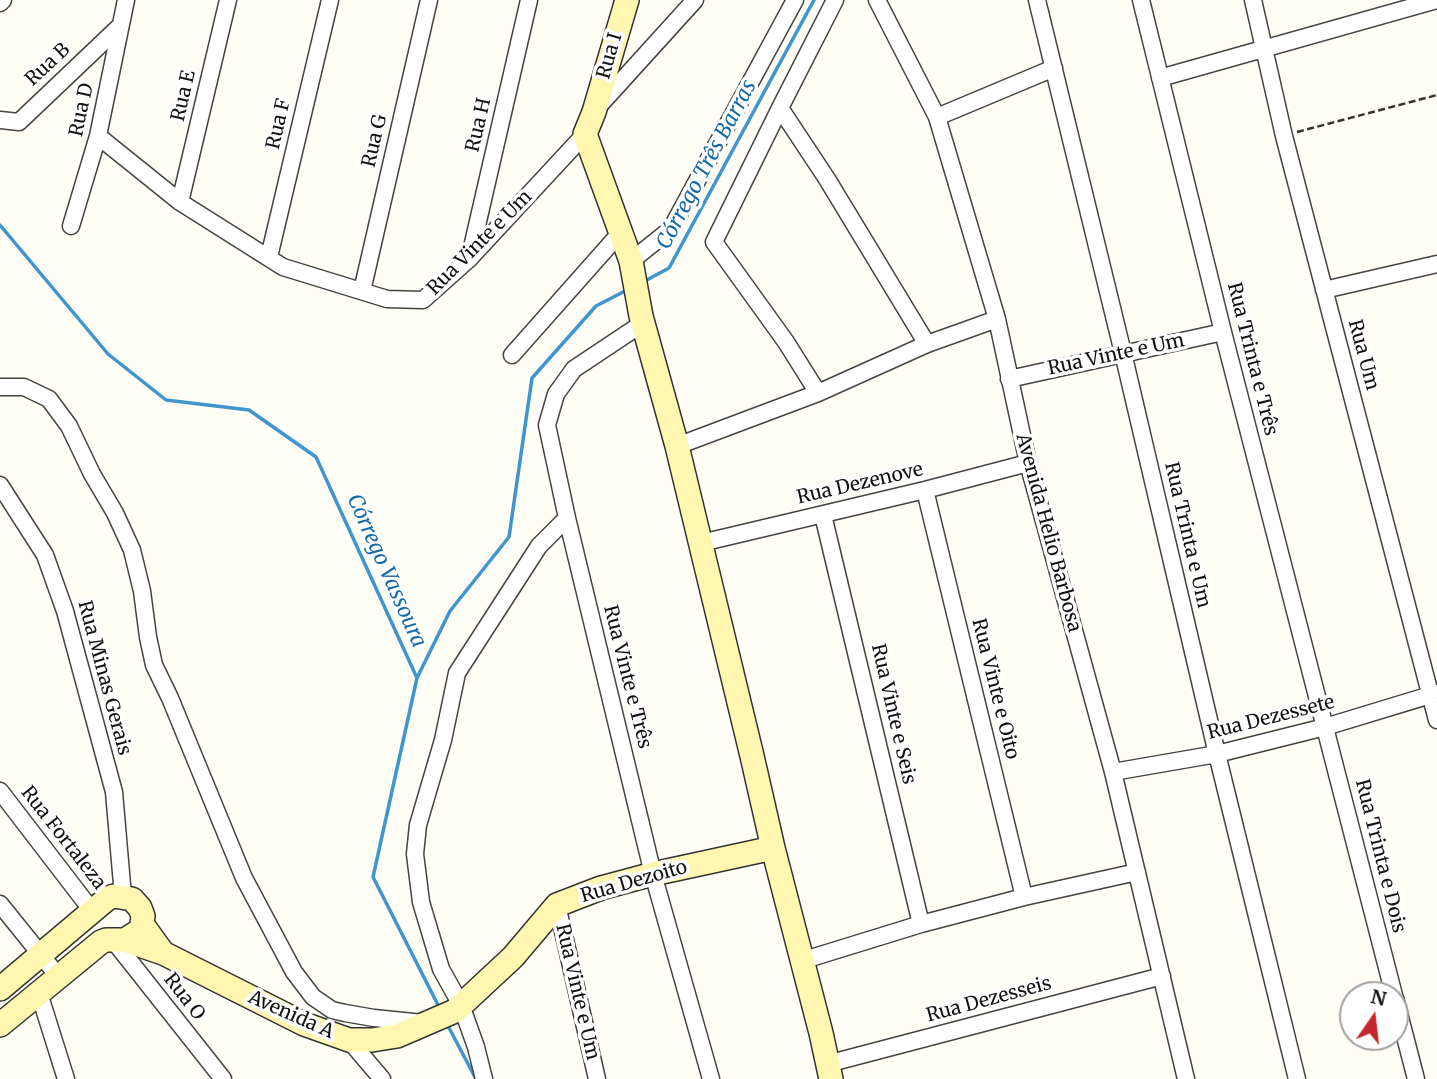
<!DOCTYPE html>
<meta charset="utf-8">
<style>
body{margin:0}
#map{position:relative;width:1437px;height:1079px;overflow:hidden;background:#fffdf5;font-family:Merriweather,serif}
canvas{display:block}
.north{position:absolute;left:1339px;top:981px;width:70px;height:70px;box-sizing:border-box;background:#fff;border:2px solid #a0a0a0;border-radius:50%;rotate:14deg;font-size:19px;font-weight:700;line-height:28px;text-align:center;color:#111}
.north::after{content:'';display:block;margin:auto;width:24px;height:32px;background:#c4262e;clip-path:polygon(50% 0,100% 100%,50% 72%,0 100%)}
</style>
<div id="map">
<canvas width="1437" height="1079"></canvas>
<div class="north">N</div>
</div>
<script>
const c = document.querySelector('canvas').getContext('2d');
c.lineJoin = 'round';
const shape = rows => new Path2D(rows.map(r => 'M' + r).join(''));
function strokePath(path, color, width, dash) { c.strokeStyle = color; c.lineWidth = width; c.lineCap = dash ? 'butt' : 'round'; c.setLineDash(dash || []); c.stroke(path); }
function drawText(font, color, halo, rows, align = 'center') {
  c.font = font + ' Merriweather,serif'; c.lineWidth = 7; c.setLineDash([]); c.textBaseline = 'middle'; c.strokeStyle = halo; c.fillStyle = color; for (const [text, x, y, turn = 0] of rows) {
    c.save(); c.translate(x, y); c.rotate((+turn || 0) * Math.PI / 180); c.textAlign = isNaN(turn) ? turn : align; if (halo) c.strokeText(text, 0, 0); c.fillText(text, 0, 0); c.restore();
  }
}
strokePath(shape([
 [0,225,108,354,166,400,249,410,316,457,417,678],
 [643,282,669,268,814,0],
 [439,1007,373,877,417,678,450,611,509,537,532,378,596,306,627,290],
 [447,1024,476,1079]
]), '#3f96cf', 3.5);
const street = shape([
 [877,0,937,117,997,319,1028,463,1113,772,1186,1079],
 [1037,0,1123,353,1217,754,1297,1079],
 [1141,0,1223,332,1394,995],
 [1253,0,1284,136,1437,720],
 [0,3,3,0],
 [1160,78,1437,0],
 [598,107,695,0],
 [780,108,827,179,927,344],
 [937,117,1054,68],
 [0,120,19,122,120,26],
 [98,136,180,202,283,267,387,299,423,300,469,259,585,134],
 [180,202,228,0],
 [71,226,98,136,126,0],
 [470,256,529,0],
 [269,257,330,0],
 [631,261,671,229,795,0],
 [1324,290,1437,264],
 [362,291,429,0],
 [643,323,574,369,556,394,547,425,567,518,653,874,711,1079],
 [512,355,621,232],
 [1009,379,1223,332],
 [0,387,24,387,49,399,69,426,92,474,115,513,132,550,142,591,148,637,154,665,170,698,244,878,294,972,313,997,332,1010,345,1013,374,1018,423,1023],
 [818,393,786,342,714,242,780,108,835,0],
 [677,446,818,393,927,344,997,319],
 [0,485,45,555,65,611,114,792,123,896],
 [925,490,1024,897],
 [823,515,921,924],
 [701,543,925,490,1028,463],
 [1113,772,1217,754,1325,727,1437,693],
 [0,791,93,912],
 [0,904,58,976],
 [557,905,597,1079],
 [113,940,223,1079],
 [801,961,921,924,1024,897,1137,872],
 [39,993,66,1079],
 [1395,998,1416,1079],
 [349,1040,382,1079],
 [827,1064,1162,976],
 [484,1079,476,1047,461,1005,441,969,421,902,415,854,418,825,443,740,457,673,539,546,567,518]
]);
const secondary = shape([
 [627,0,594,112,585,134,631,261,641,316,677,446,752,756,773,848,821,1033,831,1079],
 [125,940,163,953,304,1024,349,1040,372,1040,397,1036,455,1011,513,957,557,905,601,888,653,874,773,848],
 [0,989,108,898,114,896,132,899,140,908,143,916,142,924,163,953],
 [0,1025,101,942,106,940,125,940,136,933]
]);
strokePath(street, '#444', 19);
strokePath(secondary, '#333', 26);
strokePath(shape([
 [1297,132,1437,95]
]), '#333', 2.5, [7, 3.5]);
strokePath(street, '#fff', 16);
strokePath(secondary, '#fff6b0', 23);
drawText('19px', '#111', '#fff', [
 ["Rua I",610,56,-74],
 ["Rua B",48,65,-43],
 ["Rua E",184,96,-77],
 ["Rua D",82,110,-78],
 ["Rua F",279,124,-77],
 ["Rua H",479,125,-77],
 ["Rua G",375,141,-77],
 ["Rua Vinte e Um",480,243,-45],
 ["Rua Vinte e Um",1116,355,-12],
 ["Rua Um",1363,355,75],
 ["Rua Trinta e Três",1252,359,76],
 ["Rua Dezenove",860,484,-13],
 ["Avenida Helio Barbosa",1048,533,75],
 ["Rua Trinta e Um",1187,535,77],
 ["Rua Vinte e Três",627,677,76],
 ["Rua Minas Gerais",104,678,75],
 ["Rua Vinte e Oito",995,689,76],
 ["Rua Vinte e Seis",893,714,77],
 ["Rua Dezessete",1271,718,-14],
 ["Rua Fortaleza",63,838,52],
 ["Rua Trinta e Dois",1380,856,76],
 ["Rua Dezoito",634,882,-16],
 ["Rua Vinte e Um",577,992,77],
 ["Rua O",184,997,52],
 ["Rua Dezesseis",989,1000,-15],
 ["Avenida A",291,1015,24]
]);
drawText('italic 21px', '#1768a6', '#fff', [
 ["Córrego Três Barras",707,165,-62],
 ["Córrego Vassoura",386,571,66]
]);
</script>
